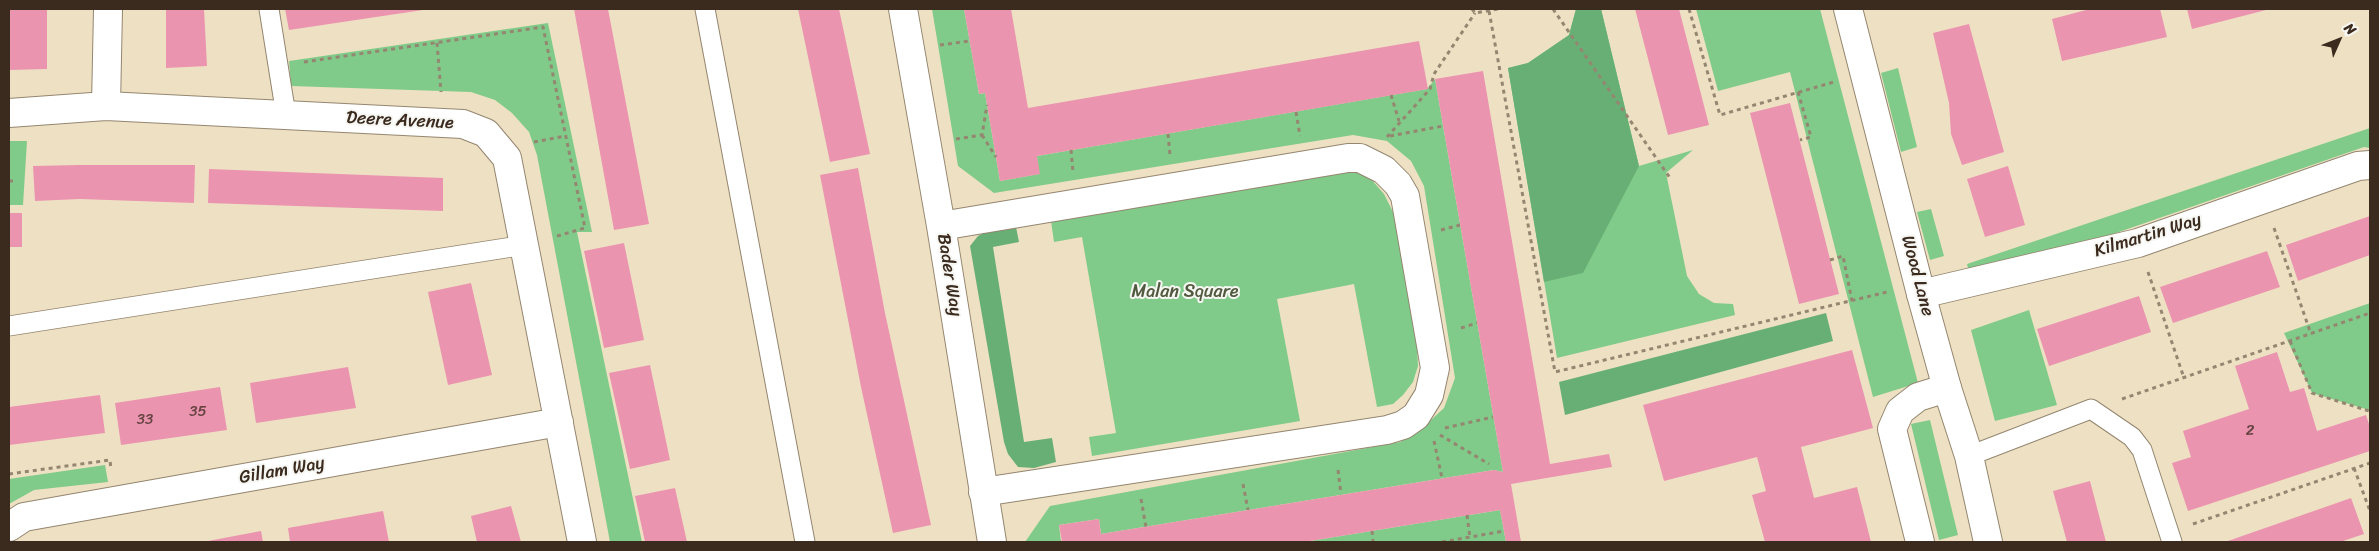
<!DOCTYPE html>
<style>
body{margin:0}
#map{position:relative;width:2379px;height:551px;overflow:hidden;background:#eee1c3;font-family:Sriracha,sans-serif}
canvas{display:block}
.frame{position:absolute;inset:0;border:10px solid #3b2a1e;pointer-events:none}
.north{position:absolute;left:2314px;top:15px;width:50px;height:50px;-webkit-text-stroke:4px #f6f6f2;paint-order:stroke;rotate:46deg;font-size:14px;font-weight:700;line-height:20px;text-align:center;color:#3b2a1e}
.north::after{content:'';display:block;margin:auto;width:18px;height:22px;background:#3b2a1e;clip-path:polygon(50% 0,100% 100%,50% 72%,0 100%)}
</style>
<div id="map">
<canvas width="2379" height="551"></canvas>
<div class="frame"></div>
<div class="north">N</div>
</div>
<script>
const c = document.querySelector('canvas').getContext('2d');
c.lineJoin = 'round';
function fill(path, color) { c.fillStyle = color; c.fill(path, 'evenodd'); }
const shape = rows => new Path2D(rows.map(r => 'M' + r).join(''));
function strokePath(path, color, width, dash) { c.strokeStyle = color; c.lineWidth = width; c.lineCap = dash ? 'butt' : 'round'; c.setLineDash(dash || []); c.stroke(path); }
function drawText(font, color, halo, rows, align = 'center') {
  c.font = font + ' Sriracha,sans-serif'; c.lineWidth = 4; c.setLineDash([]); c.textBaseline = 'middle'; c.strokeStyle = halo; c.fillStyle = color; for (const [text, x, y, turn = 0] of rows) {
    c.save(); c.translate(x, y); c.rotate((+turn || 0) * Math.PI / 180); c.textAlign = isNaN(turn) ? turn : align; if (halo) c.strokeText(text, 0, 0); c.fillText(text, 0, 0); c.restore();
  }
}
fill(shape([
 [932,9,964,9,979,94,985,93,1000,181,1039,174,1037,156,1427,89,1435,79,1503,472,1494,470,1101,534,1099,519,1059,525,1061,542,1025,542,1050,506,1400,442,1417,433,1444,408,1455,378,1424,186,1411,161,1387,141,1353,135,994,193,958,166],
 [1576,9,1601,9,1639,166,1693,150,1666,173,1687,276,1699,294,1714,303,1733,304,1735,315,1557,358,1508,68,1528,63,1569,35],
 [1696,9,1820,9,1918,383,1873,397,1790,72,1718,91],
 [548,23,592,232,577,232,642,542,610,542,537,155,529,132,512,113,495,100,471,92,291,86,289,61],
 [1898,68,1917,147,1901,152,1881,73],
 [2370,128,2370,148,2364,147,1972,283,1967,264],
 [9,141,27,141,23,205,9,205],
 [1351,170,1371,179,1384,194,1394,214,1417,346,1418,366,1413,382,1403,395,1393,404,1377,407,1354,284,1277,299,1300,421,1092,456,1089,437,1116,433,1082,237,1054,242,1051,221],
 [1931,209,1944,256,1930,260,1917,212],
 [2370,303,2370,413,2369,410,2312,393,2284,333],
 [2029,310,2057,405,1995,421,1971,330],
 [1930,420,1958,535,1939,540,1911,424],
 [105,465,108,482,34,490,9,504,9,479],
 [1500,510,1506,542,1304,542]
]), '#80cb89');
fill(shape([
 [1576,9,1601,9,1639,166,1583,273,1544,282,1508,68,1528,63,1569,35],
 [1016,227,1019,242,993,247,1024,442,1052,438,1056,462,1034,468,1018,467,1008,454,1004,442,970,246,978,236,987,231],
 [1826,313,1833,341,1565,415,1559,382]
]), '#68af75');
fill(shape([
 [9,9,47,9,47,69,9,70],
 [166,9,204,9,207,66,166,68],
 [285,9,423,9,423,10,289,30],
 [574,9,608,9,649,224,614,230],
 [798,9,839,9,870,154,830,162],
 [964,9,1011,9,1028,108,1419,41,1428,89,1037,156,1040,174,1000,181,985,93,979,94],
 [1635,9,1679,9,1709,125,1668,135],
 [2090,9,2160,9,2167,37,2062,61,2052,19],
 [2187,9,2270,9,2192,29],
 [1969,24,2004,152,1962,165,1951,134,1949,103,1933,33],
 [1483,71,1550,464,1609,454,1612,467,1511,484,1521,542,1506,542,1500,510,1304,542,1062,542,1059,525,1099,519,1101,534,1494,470,1503,472,1435,79],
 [1790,103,1839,294,1799,304,1750,113],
 [79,165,195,165,194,203,80,199,35,201,33,166],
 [2008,166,2025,225,1985,237,1967,179],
 [858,168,885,313,931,525,893,533,861,387,820,175],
 [209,169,443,178,443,211,208,203],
 [9,213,22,213,22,247,9,247],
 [2370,216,2370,255,2298,281,2286,245],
 [624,243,644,340,604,348,584,251],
 [2267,251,2280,287,2173,323,2160,287],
 [471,283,492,375,448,385,428,292],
 [2139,296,2151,332,2049,366,2037,329],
 [1852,350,1873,428,1801,447,1814,498,1857,487,1871,542,1765,542,1752,495,1766,491,1757,457,1664,481,1643,405],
 [2277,352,2290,392,2304,388,2317,431,2366,415,2370,427,2370,451,2188,511,2172,463,2191,457,2183,431,2249,409,2235,366],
 [650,365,670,460,630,469,609,373],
 [348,367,356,408,256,423,250,383],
 [220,387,227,430,121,445,115,403],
 [100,395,105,433,9,445,9,407],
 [2090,481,2106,542,2067,542,2053,491],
 [675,488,687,542,645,542,635,496],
 [2351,498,2364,534,2340,542,2225,542],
 [511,506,521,542,477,542,471,516],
 [383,511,389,542,290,542,288,528],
 [261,531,263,542,208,542,208,541]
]), '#eb94af');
const lane = shape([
 [269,9,286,115],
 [705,9,805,542],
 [9,326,525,245],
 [1969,456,2091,409,2132,437,2142,450,2172,542]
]);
const street = shape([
 [903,9,941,226,992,542],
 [106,106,108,9],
 [9,113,106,106,463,124,486,133,507,158,582,542],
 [941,226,1348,158,1360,158,1384,170,1398,184,1405,196,1435,368,1429,395,1416,416,1403,425,1387,430,983,492],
 [1921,294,2138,243,2358,166,2370,165],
 [9,527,24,517,559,422],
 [1920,542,1892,429,1900,411,1918,397,1947,388]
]);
const secondary = shape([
 [1848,9,1921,294,1947,388,1969,456,1988,542]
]);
strokePath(lane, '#948670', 21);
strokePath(street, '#948670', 30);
strokePath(secondary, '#948670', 30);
strokePath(shape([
 [1472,9,1475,13,1498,9],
 [1553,9,1670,178],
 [1689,9,1720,115,1834,82],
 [1489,11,1555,372,1887,292],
 [437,43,441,92],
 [940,45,970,41],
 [304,62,543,27,585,228,554,237],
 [1798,92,1811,137,1800,140],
 [1391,95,1399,121],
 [1296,112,1300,136],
 [1168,134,1170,155],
 [982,135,996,157],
 [1390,136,1443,126],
 [1387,137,1430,89,1434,74,1475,13],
 [956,139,982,135,987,105],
 [534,142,565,136],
 [1071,150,1073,172],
 [9,181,17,181],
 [2274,228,2311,334],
 [1441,230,1460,225],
 [1830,260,1843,256,1852,301],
 [2148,272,2184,378],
 [1461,328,1477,323],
 [2290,341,2312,393,2369,411,2370,413],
 [2122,399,2370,313],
 [1445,428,1493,417],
 [1440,435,1489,464],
 [1434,441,1442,478],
 [2354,468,2370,511],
 [1338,470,1341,494],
 [9,474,110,460,111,470],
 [1243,484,1248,510],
 [1141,499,1146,527],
 [1467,515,1470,538],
 [2193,524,2370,463],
 [1372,531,1373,542],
 [1060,542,1061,542],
 [1442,542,1504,531]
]), '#948670', 3, [4, 4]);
strokePath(lane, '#fff', 19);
strokePath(street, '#fff', 28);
strokePath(secondary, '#fff', 28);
drawText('15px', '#674442', null, [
 ["35",198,412],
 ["33",145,420],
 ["2",2250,431]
]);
drawText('18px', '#3b2a1e', '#f6f6f2', [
 ["Deere Avenue",400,121,3],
 ["Kilmartin Way",2148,236,-17],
 ["Bader Way",949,275,81],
 ["Wood Lane",1917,276,75],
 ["Gillam Way",282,471,-10]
]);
drawText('18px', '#505a3e', '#f6f6f2', [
 ["Malan Square",1185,292]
]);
</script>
